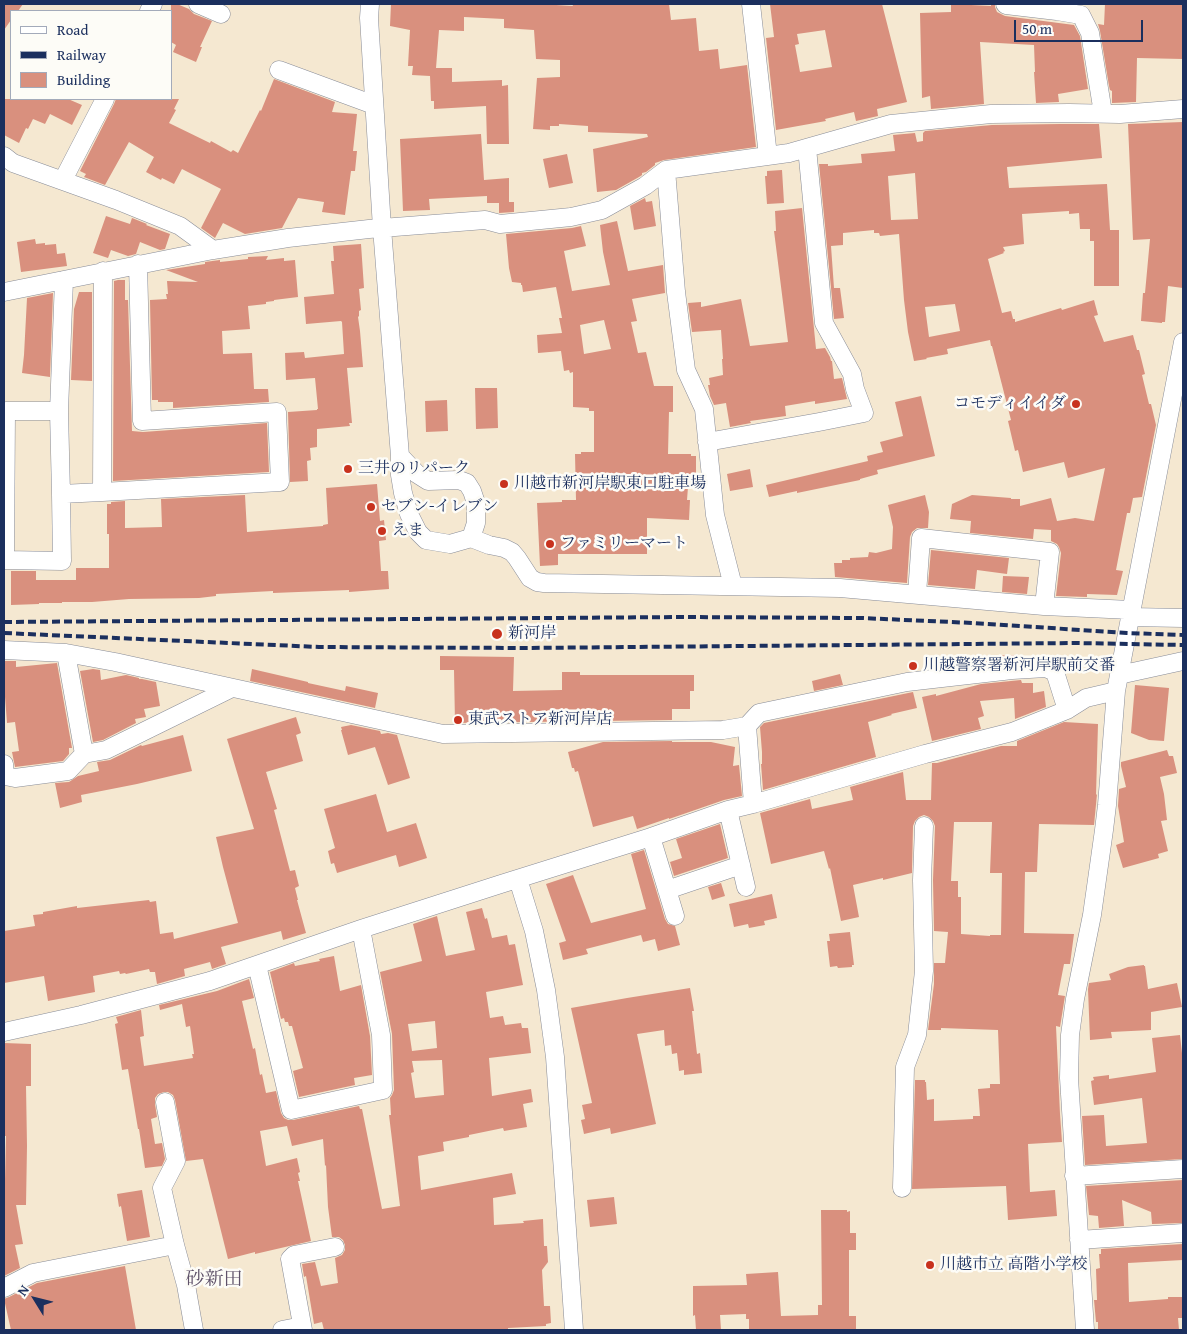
<!DOCTYPE html>
<meta charset="utf-8">
<style>
body{margin:0}
#map{position:relative;width:1187px;height:1334px;overflow:hidden;background:#f5e8d1;font-family:"Gentium Book Plus",serif}
canvas{display:block}
.frame{position:absolute;inset:0;border:5px solid #1b2f5e;pointer-events:none}
.legend{position:absolute;left:10px;top:10px;width:162px;height:90px;box-sizing:border-box;background:#fdfcf7;border:1px solid #a3aaba;margin:0;padding:6px 9px;list-style:none;font-size:15px;color:#1b2f5e}
.legend li{display:flex;align-items:center;gap:10px;height:25px}
.legend b{width:25px;border:1px solid #a3aaba}
.north{position:absolute;left:10px;top:1274px;width:50px;height:50px;-webkit-text-stroke:4px #fdfcf7;paint-order:stroke;rotate:306deg;font-size:14px;font-weight:700;line-height:20px;text-align:center;color:#1b2f5e}
.north::after{content:'';display:block;margin:auto;width:18px;height:22px;background:#1b2f5e;clip-path:polygon(50% 0,100% 100%,50% 72%,0 100%)}
.scale{position:absolute;left:1014px;top:20px;width:129px;height:22px;box-sizing:border-box;border:2px solid #1b2f5e;border-top:0;padding-left:6px;font-size:15px;line-height:18px;white-space:nowrap;color:#1b2f5e;-webkit-text-stroke:4px #fdfcf7;paint-order:stroke}
</style>
<div id="map">
<canvas width="1187" height="1334"></canvas>
<div class="frame"></div>
<ul class="legend">
<li><b style="height:6px;background:#fff"></b>Road</li>
<li><b style="height:6px;background:#1b2f5e"></b>Railway</li>
<li><b style="height:14px;background:#d9907e"></b>Building</li>
</ul>
<div class="north">N</div>
<div class="scale">50 m</div>
</div>
<script>
const c = document.querySelector('canvas').getContext('2d');
c.lineJoin = 'round';
function fill(path, color) { c.fillStyle = color; c.fill(path, 'evenodd'); }
const shape = rows => new Path2D(rows.map(r => 'M' + r).join(''));
function strokePath(path, color, width, dash) { c.strokeStyle = color; c.lineWidth = width; c.lineCap = dash ? 'butt' : 'round'; c.setLineDash(dash || []); c.stroke(path); }
function drawText(font, color, halo, rows, align = 'center') {
  c.font = font + ' "Gentium Book Plus","Noto Serif JP",serif'; c.lineWidth = 5; c.setLineDash([]); c.textBaseline = 'middle'; c.strokeStyle = halo; c.fillStyle = color; for (const [text, x, y, turn = 0] of rows) {
    c.save(); c.translate(x, y); c.rotate((+turn || 0) * Math.PI / 180); c.textAlign = isNaN(turn) ? turn : align; if (halo) c.strokeText(text, 0, 0); c.fillText(text, 0, 0); c.restore();
  }
}
fill(shape([
 [4,4,23,4,18,11,11,11,11,20,4,30],
 [171,4,177,4,189,9,194,14,212,21,200,47,202,47,196,62,173,52,176,45,171,42],
 [391,4,539,4,573,6,572,4,669,4,671,20,696,18,699,51,718,49,720,69,747,65,756,147,664,160,655,163,655,165,646,172,642,173,642,175,639,177,616,190,597,192,593,149,648,137,647,134,588,132,588,126,559,124,559,126,550,126,550,130,533,129,537,78,560,77,560,60,536,59,534,30,504,28,504,19,464,17,464,31,439,30,436,68,452,68,452,82,502,80,502,86,508,85,509,144,487,144,486,106,434,109,434,101,431,101,430,76,412,75,413,66,408,66,410,30,390,26],
 [770,4,882,4,907,102,877,109,878,116,856,121,854,112,825,119,826,121,776,130,766,38,774,37],
 [825,30,832,67,800,72,795,45,799,44,797,34],
 [951,4,991,6,991,4,995,4,995,7,997,12,1005,16,1074,25,1080,36,1088,89,1058,94,1059,102,1036,103,1034,72,1035,72,1034,45,980,42,984,104,931,109,930,96,922,98,920,13,951,12],
 [1105,4,1183,4,1183,59,1137,58,1136,102,1112,103,1112,91,1110,90,1109,86,1100,31,1098,24,1104,25],
 [274,79,335,102,332,112,357,114,353,151,357,151,355,171,351,171,345,215,322,212,324,202,298,198,282,228,245,234,223,223,215,238,201,228,221,189,182,169,174,184,162,178,161,180,146,172,154,157,129,142,105,185,84,177,86,174,80,171,114,104,116,99,179,99,174,109,176,110,169,123,210,143,211,141,231,152,233,150,238,153,260,110,261,111],
 [4,99,68,99,82,105,72,125,50,114,45,124,33,119,28,129,26,128,19,143,4,135],
 [1183,122,1183,288,1168,286,1165,322,1162,322,1162,323,1141,321,1143,293,1145,293,1150,239,1133,240,1128,124],
 [1060,124,1099,124,1102,158,1007,167,1009,188,1107,184,1110,230,1119,230,1119,286,1094,286,1094,241,1090,241,1090,229,1080,229,1079,213,1069,214,1069,211,1022,214,1024,244,1003,247,1005,251,1003,252,1004,253,988,259,1002,313,1011,311,1013,319,1015,319,1015,322,1061,308,1062,310,1094,300,1098,315,1094,316,1104,342,1133,335,1137,350,1139,350,1145,374,1142,375,1149,404,1151,404,1156,425,1142,497,1133,498,1130,513,1127,513,1116,570,1123,571,1117,595,1087,594,1087,597,1056,596,1061,553,1059,547,1057,544,1051,541,1051,530,1034,529,1033,539,970,533,971,521,950,519,952,504,972,495,1011,498,1011,499,1020,499,1020,506,1051,498,1057,521,1075,518,1094,521,1105,468,1068,478,1064,462,1023,472,1018,450,1015,451,1008,421,1011,420,992,346,991,346,990,340,947,349,948,354,926,358,927,359,914,361,908,332,904,300,899,234,880,236,879,233,874,233,874,230,843,233,843,245,831,246,834,288,840,288,844,318,834,319,819,164,828,164,828,166,862,163,861,154,895,151,893,135,915,133,917,142,923,141,923,133,925,131,992,125],
 [915,173,918,219,891,220,888,176],
 [955,304,960,331,929,337,925,307],
 [481,134,484,180,509,178,509,202,514,202,514,212,499,213,499,203,487,203,487,196,429,199,430,210,403,211,400,139],
 [567,154,573,183,549,188,543,159],
 [782,170,784,203,767,204,765,176,767,176,767,171],
 [645,198,646,202,652,201,656,226,634,230,630,206],
 [802,208,816,349,825,348,830,357,831,361,832,361,834,379,842,378,847,399,815,404,815,401,785,406,786,416,750,421,751,423,730,427,726,403,714,405,710,396,708,385,710,385,709,378,723,375,722,359,723,359,721,330,692,332,688,303,701,302,701,307,741,299,750,346,788,342,774,231,776,231,775,211],
 [106,216,130,224,132,218,147,224,146,225,170,234,165,249,160,250,140,242,136,254,128,256,111,250,108,258,93,253],
 [617,221,628,271,663,265,665,293,632,299,637,321,631,322,638,353,646,352,654,386,673,386,673,412,669,412,668,454,691,454,691,456,696,456,696,474,689,474,687,500,690,500,689,520,647,518,647,554,558,554,558,565,540,566,537,503,562,502,562,500,576,500,575,454,581,454,581,452,594,452,594,411,589,411,589,408,573,407,573,372,570,373,569,370,564,371,561,351,538,353,537,335,562,333,559,318,562,318,556,287,523,292,522,285,521,285,521,283,512,282,509,268,506,234,572,228,581,226,586,246,564,251,572,291,610,285,603,252,600,225],
 [604,320,611,349,584,354,580,325],
 [35,239,36,244,45,243,45,245,56,244,57,254,65,253,67,266,21,272,17,242],
 [361,244,364,288,359,289,361,310,359,311,359,316,358,317,360,331,363,367,347,368,352,423,349,423,350,426,317,429,317,447,310,448,311,460,307,461,308,481,290,482,288,412,317,410,317,409,318,409,315,378,286,380,285,353,304,352,305,358,344,354,342,322,341,321,306,324,304,297,334,294,331,261,334,261,333,246],
 [268,256,266,260,284,258,284,261,295,260,298,297,274,300,274,301,266,302,266,304,248,306,250,329,222,331,223,354,252,353,254,389,268,389,269,402,173,408,173,402,158,402,158,400,152,400,150,300,167,299,166,294,168,294,167,281,198,282,166,270,205,264,205,262,220,260,220,262,248,259,248,257],
 [118,280,125,280,125,300,128,300,132,431,143,432,267,423,269,472,113,481,114,281],
 [79,292,92,292,92,381,71,380,74,309],
 [53,293,50,377,22,373,24,355,27,298],
 [475,388,497,388,498,428,476,429],
 [921,396,935,456,877,470,878,474,860,479,860,480,797,493,797,491,769,497,766,485,868,461,867,456,883,452,880,442,903,436,895,402],
 [447,400,448,431,426,432,425,401],
 [750,469,753,487,730,491,727,474],
 [377,484,380,521,384,520,386,540,379,541,381,571,388,571,389,589,349,592,349,590,273,593,273,591,216,594,216,596,199,598,129,599,92,602,62,602,62,603,39,603,39,604,11,605,11,571,36,571,36,580,76,580,76,568,109,568,109,534,107,534,107,504,111,504,111,502,125,501,125,528,162,527,161,499,245,495,247,532,260,531,323,526,323,525,328,524,326,488],
 [925,495,929,512,928,528,917,528,912,532,910,537,907,583,835,577,834,563,842,563,842,560,850,560,850,558,868,557,869,552,876,553,892,549,893,527,888,505],
 [931,550,1009,558,1007,574,977,570,975,589,928,585],
 [1003,576,1029,577,1027,594,1002,592],
 [1020,655,1020,659,984,663,984,656],
 [440,656,514,657,513,691,562,690,562,672,580,672,580,675,694,675,694,691,690,691,690,709,672,709,672,720,455,723,454,670,440,670],
 [4,661,16,661,16,667,57,663,72,748,69,748,69,754,63,761,15,767,12,752,19,751,15,722,7,723,5,697,4,697],
 [93,669,100,670,101,680,126,675,139,678,139,679,142,679,156,682,160,706,144,709,146,717,135,719,136,723,103,740,93,742,80,671],
 [252,669,308,682,308,683,345,691,346,686,378,693,375,708,250,681],
 [840,674,843,685,814,691,812,681],
 [1021,680,1022,683,1033,683,1033,693,1044,691,1046,707,1015,719,1014,698,980,701,984,716,978,718,981,729,932,741,922,697,936,694,936,696,981,684],
 [1135,685,1169,688,1164,741,1149,740,1131,733],
 [913,692,917,708,891,714,892,715,868,722,876,757,763,790,761,764,762,764,762,752,760,727,764,723],
 [296,717,301,733,296,735,303,761,266,772,277,809,274,810,290,871,295,870,299,886,295,888,298,900,297,900,306,933,283,940,281,931,221,947,226,964,212,969,210,962,184,969,185,976,157,984,155,972,150,972,149,969,126,974,125,973,120,974,119,971,93,976,95,992,48,1001,44,976,4,983,4,931,35,926,33,915,43,914,43,912,77,906,77,908,149,900,150,902,156,901,160,934,173,932,174,939,238,923,223,867,216,837,254,829,227,739],
 [1064,722,1098,724,1096,795,1097,794,1094,825,1039,824,1037,872,1025,872,1024,933,1074,934,1070,964,1064,964,1058,995,1065,996,1060,1027,1056,1026,1060,1114,1062,1142,1028,1144,1030,1192,1055,1190,1057,1216,1008,1220,1006,1186,912,1189,915,1080,925,1080,925,1082,926,1082,927,1100,934,1099,934,1121,973,1119,973,1116,980,1116,978,1089,990,1088,990,1084,1000,1084,998,1030,941,1028,941,1030,928,1030,934,984,934,963,945,963,948,932,934,931,933,880,935,826,933,821,929,817,924,815,919,817,915,821,913,826,912,873,883,880,883,878,853,885,859,917,841,921,830,868,829,869,824,851,771,864,760,813,810,799,812,809,853,800,850,787,903,772,906,800,931,800,932,763,937,763,1001,746,1017,746,1017,741],
 [954,822,992,822,990,873,1002,873,1001,935,990,935,990,936,961,934,961,897,958,897,958,881,951,881],
 [351,725,380,731,381,734,388,733,397,735,410,778,388,785,375,747,348,755,341,730,342,730,341,727],
 [183,735,192,771,137,784,81,795,82,802,60,808,55,783,69,782,78,776,99,771,97,762,110,760,141,745,142,746],
 [672,741,672,742,711,742,735,747,733,766,739,765,742,796,724,800,669,819,669,818,637,829,633,816,593,827,578,771,575,772,574,768,572,768,568,752,603,742],
 [1167,750,1169,756,1173,756,1177,773,1160,777,1164,794,1167,820,1161,821,1168,851,1158,854,1159,858,1123,868,1116,845,1124,842,1118,806,1119,789,1126,787,1121,766,1121,762],
 [376,794,387,832,416,823,427,858,399,867,396,855,337,873,334,863,331,864,328,851,335,848,324,809],
 [720,824,728,858,674,876,670,862,682,858,676,839],
 [644,850,665,919,668,924,675,926,680,945,658,951,655,939,643,942,641,935,586,949,588,954,563,960,559,943,566,941,546,884,573,875,591,923,646,909,631,854],
 [721,883,725,896,712,900,708,887],
 [772,894,777,918,764,921,765,925,749,928,748,924,734,927,729,904],
 [482,908,485,919,487,918,492,938,507,935,509,945,515,944,523,985,486,992,490,1018,503,1016,505,1025,521,1023,522,1028,528,1028,531,1053,489,1058,492,1096,531,1089,533,1102,523,1104,527,1127,504,1131,503,1128,469,1135,469,1137,443,1142,444,1151,418,1156,421,1190,512,1173,516,1194,493,1198,494,1225,524,1223,523,1221,543,1219,544,1246,547,1246,548,1262,542,1270,544,1306,550,1306,551,1323,546,1324,546,1326,508,1328,508,1330,488,1330,488,1329,464,1330,324,1330,322,1322,314,1324,306,1276,304,1277,302,1264,315,1262,321,1286,338,1283,335,1258,342,1255,345,1250,345,1245,343,1240,339,1237,332,1237,328,1207,326,1165,325,1166,323,1139,292,1146,287,1126,260,1131,266,1166,297,1158,300,1172,298,1173,300,1181,298,1181,311,1241,255,1254,255,1252,228,1259,203,1159,186,1161,175,1100,173,1095,168,1092,164,1092,158,1094,155,1098,155,1104,157,1117,151,1119,155,1144,162,1143,165,1159,162,1166,145,1168,139,1129,138,1129,128,1069,122,1070,115,1024,118,1023,116,1017,141,1010,144,1036,140,1037,144,1066,193,1058,192,1054,194,1054,190,1026,186,1027,182,1004,160,1010,159,1005,217,991,249,979,254,998,242,1001,253,1049,255,1048,260,1075,262,1074,266,1093,276,1091,281,1113,284,1118,288,1120,293,1120,359,1106,360,1109,362,1109,382,1209,400,1206,389,1115,391,1115,390,1098,392,1095,394,1090,392,1034,380,972,422,961,413,924,437,916,446,956,475,950,466,912],
 [435,1021,437,1048,412,1051,408,1024],
 [442,1060,444,1095,415,1098,411,1073,414,1072,412,1061],
 [850,932,854,965,852,965,852,967,838,968,837,966,830,967,827,941,830,941,829,934],
 [334,956,340,991,361,985,370,1036,372,1075,354,1078,355,1085,299,1097,293,1071,303,1068,292,1026,289,1026,288,1022,285,1022,284,1018,281,1019,270,972,294,963,295,966,320,961,319,959],
 [1144,965,1144,966,1145,966,1148,989,1177,983,1182,1007,1151,1012,1151,1030,1111,1032,1112,1038,1090,1040,1088,989,1089,983,1111,980,1109,974,1128,967],
 [690,988,694,1011,692,1011,697,1054,700,1053,702,1073,684,1075,684,1070,679,1071,677,1053,672,1054,671,1045,665,1046,664,1030,637,1034,656,1124,611,1134,610,1128,584,1134,581,1120,585,1119,582,1105,592,1103,571,1008,627,998],
 [1180,1035,1183,1062,1183,1159,1085,1165,1082,1116,1104,1115,1106,1146,1147,1143,1142,1098,1094,1105,1091,1081,1094,1080,1093,1077,1109,1075,1109,1079,1156,1072,1152,1038],
 [4,1043,31,1044,31,1086,26,1086,27,1146,26,1205,16,1205,23,1244,15,1245,20,1268,4,1276,4,1179,5,1179,6,1136,4,1136],
 [1183,1180,1183,1223,1152,1224,1151,1212,1122,1200,1124,1226,1099,1228,1098,1216,1089,1215,1086,1186],
 [142,1190,150,1237,127,1241,121,1206,119,1207,117,1194],
 [614,1197,617,1224,590,1227,587,1200],
 [821,1210,847,1210,847,1212,850,1211,850,1233,856,1233,856,1250,849,1250,849,1316,856,1316,856,1330,749,1330,749,1319,746,1319,746,1314,720,1315,721,1330,696,1330,695,1315,693,1316,693,1286,747,1285,746,1274,778,1272,781,1316,818,1315,818,1305,822,1305],
 [1183,1244,1183,1260,1128,1263,1129,1302,1168,1299,1168,1297,1183,1297,1183,1318,1178,1318,1179,1330,1098,1330,1098,1322,1096,1322,1094,1300,1097,1300,1096,1269,1100,1268,1099,1254,1101,1254,1101,1249],
 [125,1266,136,1330,11,1330,4,1299,9,1297,37,1283]
]), '#d9907e');
const minor = shape([
 [198,4,221,14],
 [370,4,369,18,382,228,400,456,400,475,403,493,409,514,418,532,426,540,450,544,471,538,476,523,476,503,472,491,467,483,459,480,428,481,417,474,400,456],
 [751,4,768,156],
 [1005,4,1006,5,1057,11,1081,15,1090,33,1103,113],
 [149,11,153,4],
 [279,70,374,105],
 [4,156,13,163,116,200,180,226,213,250,288,238,369,229,485,220,500,224,571,217,602,210,645,186,666,170,789,153,891,124,991,114,1069,113,1120,114,1183,109],
 [666,170,676,292,686,370,704,409,715,515,733,586],
 [63,180,105,99],
 [103,271,102,492,280,482,277,412,142,421,138,264],
 [64,280,59,411,61,494,102,492],
 [4,292,213,250],
 [59,411,6,411,5,560,62,561,61,494],
 [707,442,819,422,864,413,855,389,852,374,824,323,807,148],
 [471,538,489,545,504,548,512,552,517,558,530,578,537,582,544,583,840,588,1044,606,1131,610],
 [917,594,921,538,1050,552,1044,606],
 [1130,617,1183,618],
 [4,650,66,653,115,662,443,734,723,730,747,726],
 [66,653,84,754],
 [1119,675,1183,661],
 [4,764,5,776,15,778,68,771,84,754,106,750,232,688],
 [753,804,747,726,759,713,907,682,1012,670,1046,668,1055,672,1067,710],
 [728,810,746,887],
 [651,837,675,916],
 [518,879,534,931,546,990,555,1057,574,1330],
 [667,890,741,865],
 [257,965,291,1110,383,1090,381,1035,361,929],
 [4,1032,81,1015,210,981,361,929,501,884,651,837,728,810,753,804,925,754,1012,732,1067,710,1086,698,1116,691],
 [165,1102,176,1161,162,1188,175,1245,186,1285,194,1330],
 [1074,1176,1183,1169],
 [902,1188,905,1067,917,1035,924,971,922,880,924,826],
 [1079,1240,1183,1233],
 [4,1288,33,1273,175,1245],
 [282,1330,302,1326],
 [303,1330,290,1259,294,1255,335,1247],
 [1085,1330,1069,1078,1070,1035,1075,999,1092,915,1104,830,1107,805,1116,691,1183,342]
]);
strokePath(minor, '#888c98', 19);
strokePath(minor, '#fff', 18);
strokePath(shape([
 [4,622,683,617,862,618,973,623,1127,633,1183,635],
 [4,633,319,647,523,648,1077,643,1183,645]
]), '#1b2f5e', 4, [8, 4]);
for (const [x, y, r, color] of [
 [1076,404,5,"#c8321e"],
 [348,469,5,"#c8321e"],
 [504,484,5,"#c8321e"],
 [371,507,5,"#c8321e"],
 [382,531,5,"#c8321e"],
 [550,544,5,"#c8321e"],
 [497,634,6,"#c8321e"],
 [913,666,5,"#c8321e"],
 [458,720,5,"#c8321e"],
 [930,1265,5,"#c8321e"]
]) { const dot = new Path2D(); dot.arc(x, y, r, 0, 2 * Math.PI); c.fillStyle = color; c.fill(dot); strokePath(dot, '#fdfcf7', 2); }
drawText('16px', '#1b2f5e', '#fdfcf7', [
 ["コモディイイダ",1066,404,"right"],
 ["三井のリパーク",358,469],
 ["川越市新河岸駅東口駐車場",514,484],
 ["セブン-イレブン",381,507],
 ["えま",392,531],
 ["ファミリーマート",560,544],
 ["新河岸",508,634],
 ["川越警察署新河岸駅前交番",923,666],
 ["東武ストア新河岸店",468,720],
 ["川越市立 高階小学校",940,1265]
], 'left');
drawText('19px', '#5e5169', '#fdfcf7', [
 ["砂新田",214,1280]
]);
</script>
